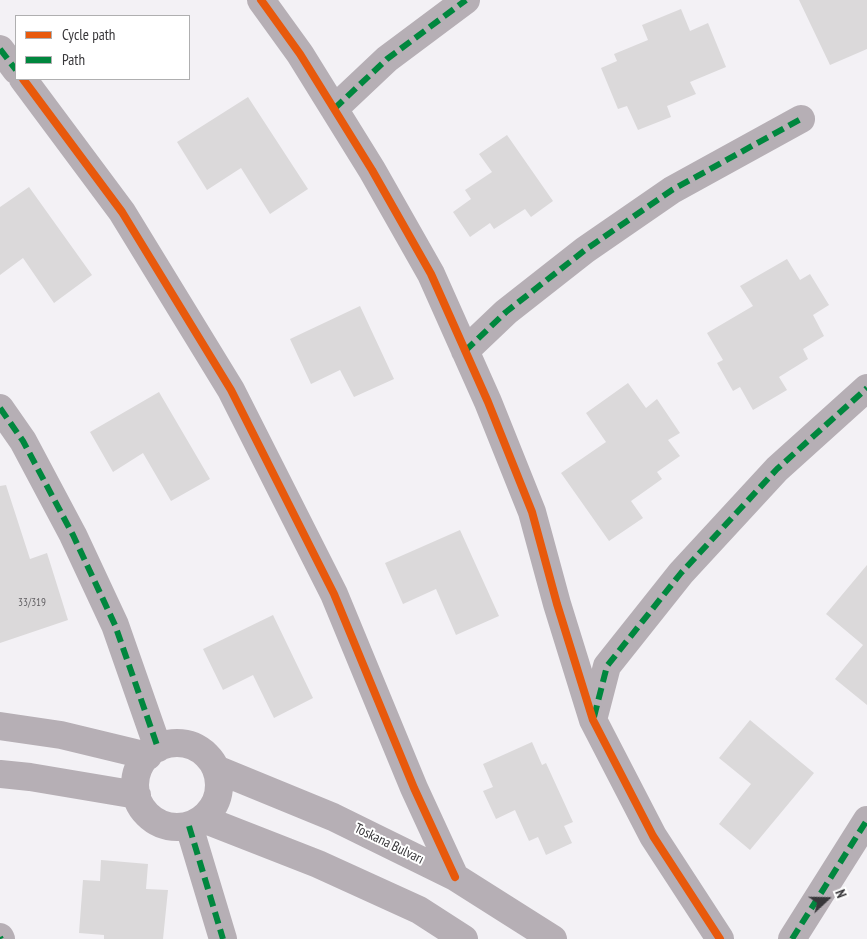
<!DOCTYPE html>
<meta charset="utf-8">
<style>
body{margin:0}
#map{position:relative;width:867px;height:939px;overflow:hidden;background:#f3f1f5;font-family:"PT Sans Narrow",sans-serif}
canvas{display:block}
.legend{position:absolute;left:15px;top:15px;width:175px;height:65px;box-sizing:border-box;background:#fff;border:1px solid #afafb0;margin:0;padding:6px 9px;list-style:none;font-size:15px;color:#38373a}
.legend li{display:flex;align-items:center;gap:10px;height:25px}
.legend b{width:25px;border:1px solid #afafb0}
.north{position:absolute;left:802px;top:874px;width:50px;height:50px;-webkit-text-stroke:4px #fff;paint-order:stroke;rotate:69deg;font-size:14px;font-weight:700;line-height:20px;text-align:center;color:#38373a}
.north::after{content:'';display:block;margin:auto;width:18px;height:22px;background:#38373a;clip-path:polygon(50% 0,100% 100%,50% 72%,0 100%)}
</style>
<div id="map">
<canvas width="867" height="939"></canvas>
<ul class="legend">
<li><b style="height:6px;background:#e8590c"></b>Cycle path</li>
<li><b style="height:6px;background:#00873e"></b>Path</li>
</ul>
<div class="north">N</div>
</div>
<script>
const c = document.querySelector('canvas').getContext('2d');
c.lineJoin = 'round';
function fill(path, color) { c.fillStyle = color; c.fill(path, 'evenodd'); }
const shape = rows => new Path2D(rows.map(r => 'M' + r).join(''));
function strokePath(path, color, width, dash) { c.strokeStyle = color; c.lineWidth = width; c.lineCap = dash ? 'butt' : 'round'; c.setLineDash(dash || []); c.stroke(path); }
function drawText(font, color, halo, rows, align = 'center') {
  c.font = font + ' "PT Sans Narrow",sans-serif'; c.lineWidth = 4; c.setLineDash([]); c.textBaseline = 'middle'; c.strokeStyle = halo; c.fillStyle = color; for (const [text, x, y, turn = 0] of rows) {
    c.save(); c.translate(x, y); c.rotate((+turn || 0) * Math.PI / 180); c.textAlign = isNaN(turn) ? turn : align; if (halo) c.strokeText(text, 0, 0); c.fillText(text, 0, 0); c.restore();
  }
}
fill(shape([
 [799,0,867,0,867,49,830,65],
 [681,9,690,31,708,23,726,67,690,82,696,94,667,106,671,117,638,130,627,106,618,109,601,68,617,61,614,54,648,40,642,25],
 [248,97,308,189,270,214,241,168,207,190,177,142],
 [507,135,553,201,531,217,525,209,494,229,490,223,470,237,453,212,471,199,465,190,492,172,479,154],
 [29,187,92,275,54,303,23,258,0,275,0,207],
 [787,259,800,280,810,274,829,305,813,315,824,336,803,349,808,359,779,377,787,390,753,410,740,387,733,391,717,363,723,360,707,333,753,306,740,286],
 [360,306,394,379,354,397,340,370,311,384,290,339],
 [628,383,646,408,657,399,680,433,668,440,680,456,657,472,662,479,631,501,643,518,609,541,561,473,606,442,586,413],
 [159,392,210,479,171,501,143,453,113,472,90,432],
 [6,485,30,559,47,553,68,620,0,643,0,486],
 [460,530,499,616,456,635,436,589,403,604,385,563],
 [867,565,867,705,835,679,863,645,826,614],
 [273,615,313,698,274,718,253,675,223,690,203,649],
 [750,720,814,773,750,850,719,824,751,784,719,758],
 [532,742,542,765,546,763,573,822,564,826,572,843,546,855,538,837,529,841,515,810,496,819,483,791,493,787,483,764],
 [101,860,148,864,146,889,168,890,163,939,104,939,104,935,79,933,83,880,100,881]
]), '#dbd9da');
strokePath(shape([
 [261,0,300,54,372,170,431,274,488,402,532,512,557,604,593,720,653,836,720,939],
 [0,49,16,70],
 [23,79,122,212,231,390,334,594,414,788,455,877],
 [334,109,387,59,466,0],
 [465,351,506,312,585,250,672,190,801,119],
 [0,408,23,441,73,535,115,625,158,748],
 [593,720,607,666,681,573,777,469,867,388],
 [0,726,61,735,148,756],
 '135 785a42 42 0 1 1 84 0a42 42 0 1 1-84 0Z',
 [216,769,333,817,455,877,553,939],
 [0,774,30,777,137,795],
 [203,819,318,864,419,910,464,939],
 [189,826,223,939],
 [0,937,1,939],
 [792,939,867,820]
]), '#b6afb5', 28);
strokePath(shape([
 [0,49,16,70],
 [334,109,387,59,466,0],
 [465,351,506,312,585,250,672,190,801,119],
 [0,408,23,441,73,535,115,625,158,748],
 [594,717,607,666,681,573,777,469,867,388],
 [189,826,223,939],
 [0,937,1,939],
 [792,939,867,820]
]), '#00873e', 6, [12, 6]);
strokePath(shape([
 [261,0,300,54,372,170,431,274,488,402,532,512,557,604,593,720,653,836,720,939],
 [23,79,122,212,231,390,334,594,414,788,455,877]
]), '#e8590c', 8);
drawText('11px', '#626063', null, [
 ["33/319",32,603]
]);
drawText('14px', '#38373a', '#fff', [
 ["Toskana Bulvarı",389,844,26]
]);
</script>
